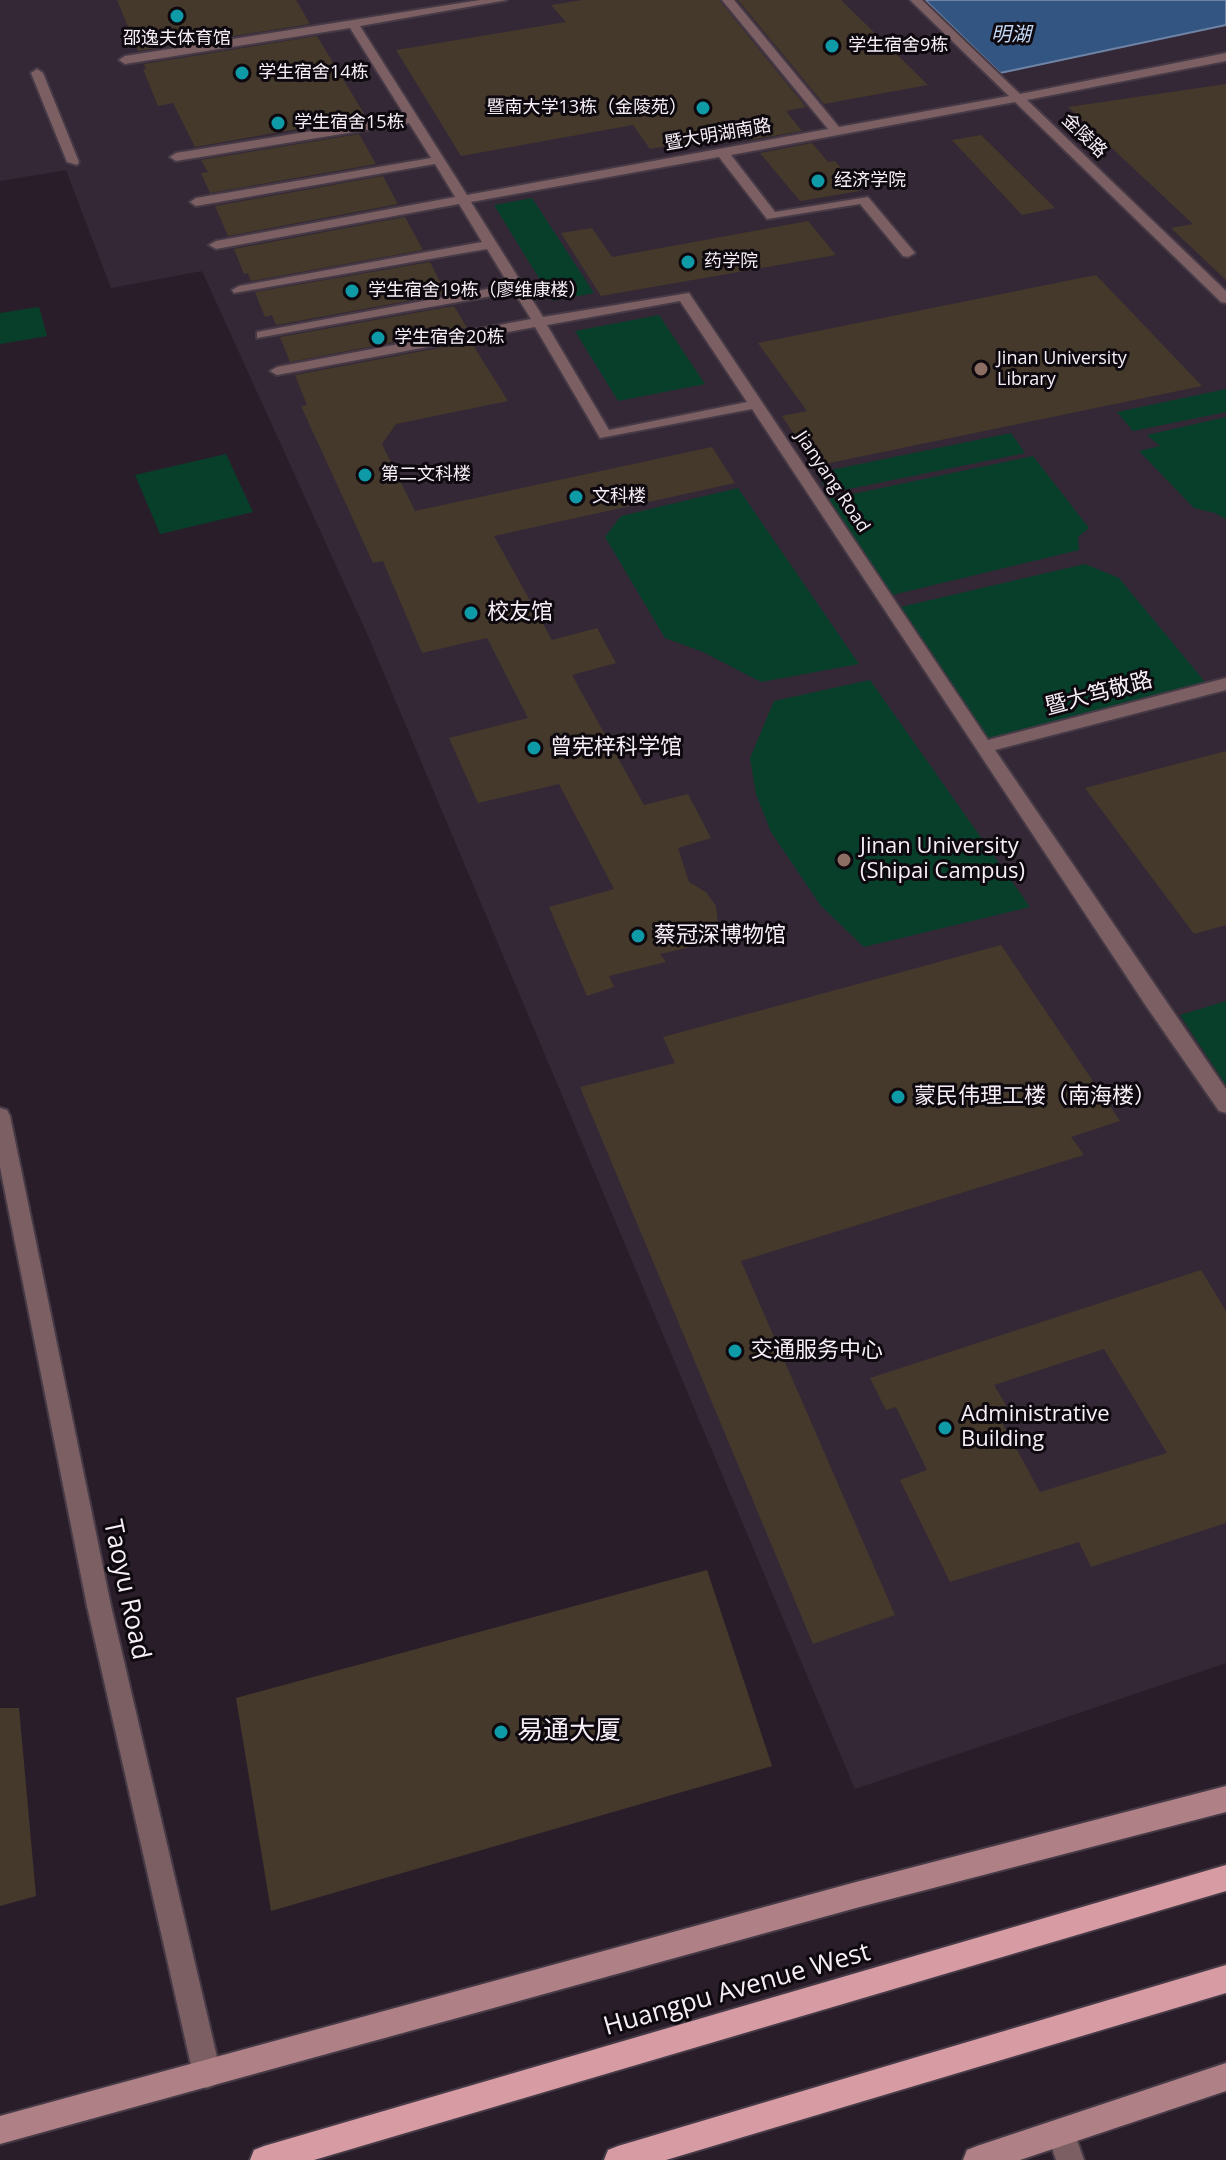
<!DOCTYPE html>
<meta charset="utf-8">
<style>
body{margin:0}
canvas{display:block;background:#291d29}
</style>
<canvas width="1226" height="2160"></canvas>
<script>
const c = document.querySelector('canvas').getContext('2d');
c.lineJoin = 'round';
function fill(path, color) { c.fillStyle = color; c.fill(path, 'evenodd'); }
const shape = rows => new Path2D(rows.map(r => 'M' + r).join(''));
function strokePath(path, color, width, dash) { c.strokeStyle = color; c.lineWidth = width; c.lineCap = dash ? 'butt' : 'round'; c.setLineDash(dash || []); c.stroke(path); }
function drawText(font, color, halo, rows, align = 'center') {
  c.font = font + ' "Open Sans","Noto Sans SC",sans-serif'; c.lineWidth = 6; c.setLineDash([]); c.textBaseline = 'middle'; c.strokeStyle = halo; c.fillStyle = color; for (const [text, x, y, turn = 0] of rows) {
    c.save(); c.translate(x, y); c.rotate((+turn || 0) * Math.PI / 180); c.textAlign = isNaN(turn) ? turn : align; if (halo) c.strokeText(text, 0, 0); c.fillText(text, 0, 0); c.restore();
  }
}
fill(shape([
 [0,0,1226,0,1226,1663,855,1789,369,638,202,271,111,288,66,170,0,181]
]), '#342836');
fill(shape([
 [532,198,594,293,553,301,494,205],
 [39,307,47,336,0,344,0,313],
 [659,315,705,384,618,401,575,331],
 [1226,389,1226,412,1133,431,1117,412],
 [1226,417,1226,519,1215,513,1194,508,1139,451,1160,446,1147,435],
 [1011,433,1025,453,829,493,816,473],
 [226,454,253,512,160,534,135,475],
 [1033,456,1089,528,1078,537,1079,550,884,597,820,501],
 [738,488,859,664,761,682,703,652,665,638,605,537,621,516],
 [1085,564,1119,578,1210,688,984,747,892,609],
 [870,680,1030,907,864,947,821,906,771,832,756,794,750,758,774,701],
 [1226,1001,1226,1085,1180,1015]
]), '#073f2b');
const water = shape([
 [925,0,1226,0,1226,25,1000,73,925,0]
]);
fill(water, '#335582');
strokePath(water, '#6e83a5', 2);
fill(shape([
 [117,0,296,0,310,24,138,51],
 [582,0,719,0,806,107,786,111,802,131,750,140,744,132,650,149,633,125,461,156,396,50,566,22,551,5],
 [738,0,841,0,928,85,824,104],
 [317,36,366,117,195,147,173,103,158,106,143,69,146,69,144,64],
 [1226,84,1226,280,1171,228,1193,224,1068,107],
 [359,134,376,164,210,193,201,173,208,172,201,160],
 [981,135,1055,208,1022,215,952,140],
 [812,143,828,162,835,161,860,191,800,201,760,153],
 [383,176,398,204,228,236,215,206],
 [405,217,423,250,251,281,248,273,244,274,234,249],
 [808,221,836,255,601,296,561,233,592,228,612,257],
 [430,262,446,294,276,325,272,315,265,317,255,292],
 [1096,275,1202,386,815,466,782,416,807,411,758,343],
 [454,306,467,328,290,362,280,337],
 [471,342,508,401,396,424,382,444,415,511,712,447,735,483,494,536,552,640,597,628,616,663,572,675,644,805,688,794,711,838,678,848,689,882,706,892,716,906,719,933,700,945,660,954,666,962,609,976,614,987,587,996,549,907,614,889,559,784,478,803,449,738,528,718,487,638,422,653,383,561,373,563,301,406,307,405,295,375],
 [1226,751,1226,925,1194,934,1085,788],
 [1001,945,1120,1121,1071,1137,1084,1155,741,1261,895,1615,813,1644,580,1087,675,1063,663,1037],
 [1201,1270,1226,1311,1226,1523,1091,1567,1079,1542,950,1582,900,1480,927,1470,896,1407,886,1410,870,1378],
 [1104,1349,1167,1453,1040,1492,995,1410,1007,1407,994,1385],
 [707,1570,772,1766,271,1911,236,1698],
 [0,1708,19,1708,36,1896,0,1906]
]), '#45392c');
const minor = shape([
 [480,0,507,0,360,26,467,195,828,129,722,0,734,0,839,127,1009,96,910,0,922,0,1020,94,1226,53,1226,61,1027,100,1226,291,1226,303,1221,302,1015,102,731,155,775,212,868,197,915,253,908,257,903,256,860,204,767,219,719,157,471,202,543,317,689,293,988,740,1226,678,1226,690,995,750,1226,1089,1226,1113,1219,1111,1146,1006,752,409,600,438,535,327,277,375,270,371,277,367,531,319,514,292,257,338,257,332,262,331,509,285,487,249,234,293,232,290,239,286,482,242,459,204,216,249,209,245,216,241,455,197,435,164,196,206,190,202,196,198,431,158,409,123,176,161,170,157,176,153,405,116,350,28,125,64,119,60,125,56,480,0],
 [680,301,747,402,609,430,547,325,680,301],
 [37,69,43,73,79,162,77,165,67,162,31,73,37,69],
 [1061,2119,1071,2123,1084,2160,1056,2160,1047,2133,1051,2123,1061,2119]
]);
const tertiary = shape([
 [0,1108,7,1110,10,1116,111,1606,221,2074,217,2084,207,2088,197,2084,193,2074,87,1606,0,1167,0,1108]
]);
const secondary = shape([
 [1226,1786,1226,1812,856,1908,0,2144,0,2116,856,1882,1226,1786],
 [1226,2063,1226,2091,1020,2160,963,2160,967,2150,977,2146,1226,2063]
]);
const primary = shape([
 [1226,1865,1226,1891,314,2160,250,2160,254,2150,264,2146,1226,1865],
 [1226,1965,1226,1993,666,2160,604,2160,608,2150,618,2146,1226,1965]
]);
strokePath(minor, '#463a46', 4);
strokePath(tertiary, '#463a46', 4);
strokePath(secondary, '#463a46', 4);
strokePath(primary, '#463a46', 4);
fill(minor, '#7c5f62');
fill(tertiary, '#7c5f62');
fill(secondary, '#af8186');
fill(primary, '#d79ba3');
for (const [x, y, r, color] of [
 [177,16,8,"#0f9aa8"],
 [832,46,8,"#0f9aa8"],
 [242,73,8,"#0f9aa8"],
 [703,108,8,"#0f9aa8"],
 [278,123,8,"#0f9aa8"],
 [818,181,8,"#0f9aa8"],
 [688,262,8,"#0f9aa8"],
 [352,291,8,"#0f9aa8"],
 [378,338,8,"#0f9aa8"],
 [981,369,8,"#8d6e63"],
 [365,475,8,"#0f9aa8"],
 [576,497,8,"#0f9aa8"],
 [471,613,8,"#0f9aa8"],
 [534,748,8,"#0f9aa8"],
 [844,860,8,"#8d6e63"],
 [638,936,8,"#0f9aa8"],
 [898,1097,8,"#0f9aa8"],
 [735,1351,8,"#0f9aa8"],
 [945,1428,8,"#0f9aa8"],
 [501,1732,8,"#0f9aa8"]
]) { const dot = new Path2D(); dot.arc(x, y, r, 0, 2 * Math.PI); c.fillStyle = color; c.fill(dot); strokePath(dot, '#0e090e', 3); }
drawText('18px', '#f7eff7', '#0e090e', [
 ["邵逸夫体育馆",177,39,"center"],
 ["学生宿舍9栋",848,46],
 ["学生宿舍14栋",258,73],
 ["暨南大学13栋（金陵苑）",687,108,"right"],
 ["学生宿舍15栋",294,123],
 ["经济学院",834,181],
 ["药学院",704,262],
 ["学生宿舍19栋（廖维康楼）",368,291],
 ["学生宿舍20栋",394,338],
 ["Jinan University",997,359],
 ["Library",997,380],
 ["第二文科楼",381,475],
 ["文科楼",592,497]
], 'left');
drawText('18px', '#f7eff7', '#0e090e', [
 ["暨大明湖南路",718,135,-10],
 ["金陵路",1084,136,44],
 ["Jianyang Road",832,482,56]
]);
drawText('italic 20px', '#c3d8f5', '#0e090e', [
 ["明湖",1011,35]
]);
drawText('22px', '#f7eff7', '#0e090e', [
 ["校友馆",487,613],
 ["曾宪梓科学馆",550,748],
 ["Jinan University",860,847],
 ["(Shipai Campus)",860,872],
 ["蔡冠深博物馆",654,936],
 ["蒙民伟理工楼（南海楼）",914,1097],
 ["交通服务中心",751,1351],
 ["Administrative",961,1415],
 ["Building",961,1440]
], 'left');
drawText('22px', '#f7eff7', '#0e090e', [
 ["暨大笃敬路",1099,694,-15]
]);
drawText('26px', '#f7eff7', '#0e090e', [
 ["Taoyu Road",126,1590,78],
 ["Huangpu Avenue West",737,1990,-16]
]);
drawText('26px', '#f7eff7', '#0e090e', [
 ["易通大厦",517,1732]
], 'left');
</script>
